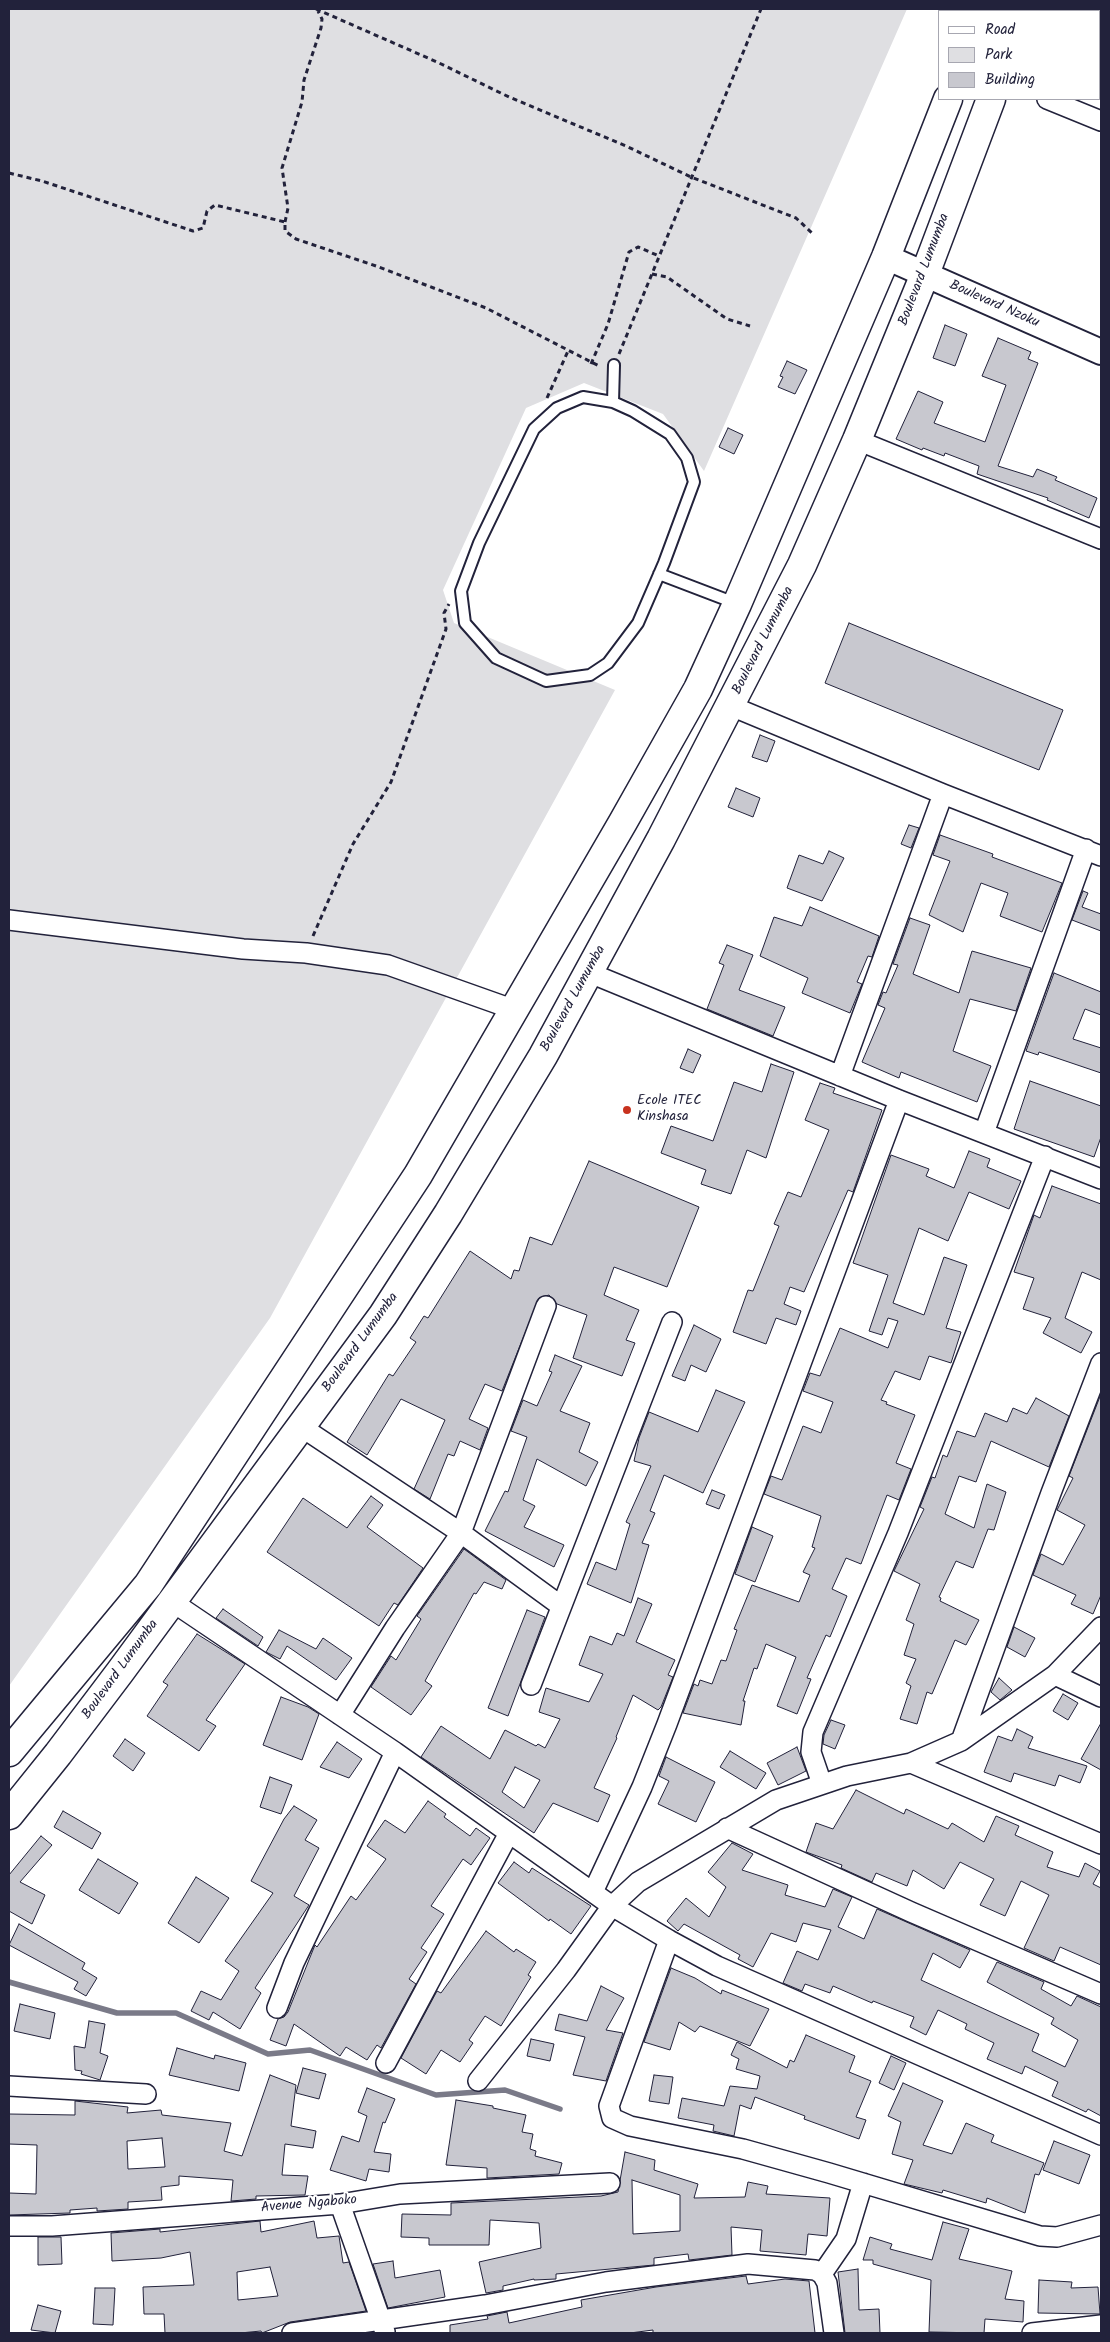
<!DOCTYPE html>
<style>
body{margin:0}
#map{position:relative;width:1110px;height:2342px;overflow:hidden;background:#fff;font-family:Kalam,sans-serif}
canvas{display:block}
.frame{position:absolute;inset:0;border:10px solid #22223b;pointer-events:none}
.legend{position:absolute;left:938px;top:10px;width:162px;height:90px;box-sizing:border-box;background:#fff;border:1px solid #a7a7b1;margin:0;padding:6px 9px;list-style:none;font-size:15px;color:#22223b}
.legend li{display:flex;align-items:center;gap:10px;height:25px}
.legend b{width:25px;border:1px solid #a7a7b1}
</style>
<div id="map">
<canvas width="1110" height="2342"></canvas>
<div class="frame"></div>
<ul class="legend">
<li><b style="height:6px;background:#fff"></b>Road</li>
<li><b style="height:14px;background:#dfdfe2"></b>Park</li>
<li><b style="height:14px;background:#c8c8cf"></b>Building</li>
</ul>
</div>
<script>
const c = document.querySelector('canvas').getContext('2d');
c.lineJoin = 'round';
function fill(path, color) { c.fillStyle = color; c.fill(path, 'evenodd'); }
const shape = rows => new Path2D(rows.map(r => 'M' + r).join(''));
function strokePath(path, color, width, dash) { c.strokeStyle = color; c.lineWidth = width; c.lineCap = dash ? 'butt' : 'round'; c.setLineDash(dash || []); c.stroke(path); }
function drawText(font, color, halo, rows, align = 'center') {
  c.font = font + ' Kalam,sans-serif'; c.lineWidth = 4; c.setLineDash([]); c.textBaseline = 'middle'; c.strokeStyle = halo; c.fillStyle = color; for (const [text, x, y, turn = 0] of rows) {
    c.save(); c.translate(x, y); c.rotate((+turn || 0) * Math.PI / 180); c.textAlign = isNaN(turn) ? turn : align; if (halo) c.strokeText(text, 0, 0); c.fillText(text, 0, 0); c.restore();
  }
}
fill(shape([
 [9,9,907,9,704,471,663,414,584,383,526,408,443,590,454,623,615,690,270,1318,9,1686]
]), '#dfdfe2');
strokePath(shape([
 [9,1982,117,2013,176,2013,268,2054,310,2050,436,2095,505,2090,560,2109]
]), '#7a7a88', 5.5);
const building = shape([
 [945,325,967,334,955,366,933,358,945,325],
 [998,338,1031,352,1028,359,1038,363,998,466,1033,477,1037,469,1057,477,1055,480,1097,498,1089,518,1047,500,1048,498,977,474,979,466,945,453,944,456,923,448,922,450,896,439,918,391,943,402,934,423,985,442,1006,385,982,376,998,338],
 [787,361,807,370,795,394,778,387,783,377,780,376,787,361],
 [728,428,743,435,734,454,719,447,728,428],
 [849,623,1063,710,1039,770,825,683,849,623],
 [760,735,775,741,767,762,752,757,760,735],
 [736,788,760,798,753,817,728,807,736,788],
 [909,825,919,828,911,848,901,844,909,825],
 [940,835,993,854,992,857,1062,883,1042,932,1000,916,1008,893,981,883,963,932,929,915,950,861,933,855,940,835],
 [829,851,844,858,822,901,787,888,799,855,823,864,829,851],
 [1083,891,1088,893,1082,907,1101,914,1101,931,1072,920,1083,891],
 [810,907,879,936,872,957,868,956,857,982,862,984,850,1013,802,993,808,978,760,956,774,917,802,926,810,907],
 [910,918,930,925,913,974,959,993,972,951,1031,968,1016,1011,970,999,953,1051,991,1066,977,1102,901,1072,899,1078,862,1062,885,1008,878,1005,883,992,886,993,898,965,893,964,910,918],
 [727,945,753,955,739,990,785,1007,773,1036,707,1009,724,965,719,963,727,945],
 [1054,973,1101,992,1101,1015,1085,1009,1073,1039,1101,1048,1101,1073,1039,1052,1038,1055,1026,1051,1054,973],
 [688,1049,701,1055,693,1073,680,1068,688,1049],
 [771,1064,794,1072,766,1158,747,1150,731,1194,701,1184,706,1170,661,1153,671,1126,713,1141,734,1082,762,1092,771,1064],
 [1030,1081,1101,1106,1101,1137,1094,1157,1014,1129,1030,1081],
 [820,1083,835,1088,833,1093,882,1110,853,1192,848,1190,804,1292,790,1287,784,1304,801,1311,796,1325,776,1318,766,1344,733,1332,748,1290,753,1291,779,1226,774,1224,788,1192,801,1197,829,1130,805,1120,820,1083],
 [969,1151,990,1159,987,1167,1021,1181,1009,1209,969,1192,948,1241,919,1228,893,1303,924,1315,944,1257,967,1265,946,1328,961,1332,951,1363,929,1356,920,1380,895,1371,881,1400,887,1402,886,1404,915,1415,896,1463,911,1469,899,1500,887,1495,861,1564,846,1558,832,1589,847,1596,830,1637,826,1635,807,1678,811,1679,797,1714,777,1706,796,1657,766,1644,757,1669,754,1668,743,1701,745,1701,741,1725,683,1713,694,1684,698,1686,700,1680,712,1684,721,1660,726,1661,737,1630,734,1629,752,1585,799,1602,810,1575,803,1572,815,1548,812,1547,821,1516,764,1494,771,1476,782,1480,803,1426,821,1433,833,1402,803,1391,810,1373,820,1376,840,1328,888,1348,898,1321,888,1318,882,1335,869,1331,888,1275,853,1263,891,1155,929,1169,926,1176,954,1188,969,1151],
 [589,1161,699,1207,667,1287,614,1267,604,1295,639,1310,626,1340,635,1343,622,1376,573,1358,587,1315,557,1304,549,1295,539,1298,502,1391,485,1384,469,1419,488,1428,480,1450,460,1441,454,1456,448,1454,430,1499,414,1489,445,1420,401,1399,367,1455,347,1442,389,1374,393,1376,416,1342,410,1338,424,1316,428,1318,470,1251,511,1279,514,1270,519,1271,530,1237,552,1245,589,1161],
 [1052,1186,1101,1204,1101,1280,1082,1272,1065,1318,1092,1332,1081,1353,1043,1333,1051,1318,1023,1309,1034,1278,1014,1272,1034,1215,1040,1218,1052,1186],
 [694,1325,721,1339,706,1372,691,1365,685,1381,672,1376,694,1325],
 [555,1355,582,1366,560,1411,590,1423,579,1452,598,1462,586,1486,537,1459,523,1500,535,1506,524,1527,564,1545,554,1567,485,1531,505,1491,508,1492,527,1437,511,1431,523,1400,537,1406,552,1372,549,1371,555,1355],
 [716,1390,745,1402,703,1493,664,1475,650,1511,655,1513,642,1543,649,1545,631,1603,587,1584,596,1562,616,1570,630,1524,626,1522,651,1466,634,1461,639,1438,649,1412,698,1432,716,1390],
 [1101,1394,1101,1595,1093,1614,1071,1604,1076,1595,1033,1575,1041,1554,1063,1565,1085,1525,1057,1510,1073,1478,1069,1476,1101,1394],
 [1036,1398,1069,1416,1049,1467,991,1441,976,1482,959,1476,945,1514,974,1528,987,1484,1006,1492,994,1530,988,1529,973,1568,956,1561,939,1597,941,1598,940,1601,979,1620,966,1645,955,1640,932,1694,927,1692,917,1724,900,1719,911,1686,906,1683,916,1659,904,1655,914,1624,906,1620,920,1584,894,1571,924,1509,920,1507,932,1477,935,1478,943,1455,947,1457,957,1431,975,1437,985,1413,1007,1422,1013,1408,1027,1414,1036,1398],
 [712,1490,725,1495,719,1509,706,1504,712,1490],
 [371,1496,383,1505,367,1527,423,1568,398,1605,394,1603,379,1626,267,1552,303,1498,347,1528,371,1496],
 [752,1527,773,1536,755,1582,735,1574,752,1527],
 [464,1549,506,1580,502,1589,484,1582,476,1594,474,1593,425,1681,432,1686,411,1715,371,1687,391,1656,396,1660,421,1619,417,1616,464,1549],
 [638,1598,652,1604,636,1642,675,1660,668,1675,673,1677,661,1707,658,1710,633,1695,616,1737,617,1738,594,1788,610,1795,598,1822,553,1803,534,1833,421,1757,441,1726,490,1759,505,1730,536,1746,538,1744,545,1748,560,1719,539,1712,546,1688,589,1702,603,1674,579,1665,590,1636,612,1645,617,1633,624,1636,638,1598],
 [515,1767,540,1780,524,1808,502,1792,515,1767],
 [223,1609,263,1637,258,1646,216,1618,223,1609],
 [527,1610,545,1617,508,1716,488,1708,527,1610],
 [1014,1627,1035,1638,1025,1657,1007,1647,1014,1627],
 [279,1630,316,1649,323,1638,352,1658,336,1680,287,1646,280,1659,266,1652,279,1630],
 [197,1634,245,1664,206,1720,216,1726,199,1751,147,1716,168,1685,163,1682,197,1634],
 [999,1678,1012,1690,1000,1700,991,1692,999,1678],
 [1063,1694,1078,1703,1068,1720,1053,1711,1063,1694],
 [281,1697,308,1707,319,1714,302,1760,263,1745,281,1697],
 [831,1720,845,1725,835,1749,823,1744,824,1735,831,1720],
 [1101,1723,1101,1770,1081,1759,1101,1723],
 [1017,1729,1033,1737,1028,1748,1087,1766,1080,1783,1059,1775,1055,1786,1014,1773,1011,1782,984,1772,998,1736,1012,1741,1017,1729],
 [125,1739,145,1753,133,1771,113,1756,125,1739],
 [337,1742,362,1759,349,1778,320,1767,337,1742],
 [797,1747,806,1771,778,1785,767,1763,797,1747],
 [730,1751,766,1773,756,1789,720,1767,730,1751],
 [666,1757,715,1782,696,1822,658,1804,669,1781,659,1776,666,1757],
 [270,1777,292,1785,281,1814,260,1807,270,1777],
 [856,1790,904,1814,906,1809,948,1829,952,1823,984,1842,996,1816,1019,1826,1015,1835,1053,1852,1047,1867,1079,1877,1085,1863,1100,1871,1093,1884,1101,1888,1101,1965,1060,1947,1054,1961,1024,1948,1049,1895,1021,1881,1005,1916,980,1905,994,1879,960,1862,944,1889,913,1870,907,1886,876,1873,872,1882,841,1868,842,1865,806,1852,816,1823,833,1829,856,1790],
 [428,1801,446,1814,444,1817,470,1836,476,1828,490,1838,471,1865,463,1859,431,1906,444,1914,421,1948,427,1952,409,1979,416,1984,381,2048,377,2045,367,2060,346,2047,340,2056,294,2024,286,2046,270,2040,278,2019,284,2017,288,2012,315,1945,317,1947,351,1896,356,1900,386,1859,367,1846,385,1820,405,1833,428,1801],
 [294,1806,317,1820,305,1840,319,1848,294,1896,309,1905,255,1988,261,1993,240,2029,213,2012,209,2020,191,2011,201,1991,221,2000,239,1971,225,1961,273,1893,251,1881,284,1819,294,1806],
 [63,1811,101,1833,92,1849,54,1827,63,1811],
 [41,1836,52,1845,20,1882,45,1895,32,1924,9,1911,9,1875,41,1836],
 [732,1843,753,1854,742,1870,788,1885,785,1895,825,1907,833,1889,852,1897,838,1927,864,1939,877,1909,970,1950,960,1968,933,1953,921,1980,1039,2034,1032,2051,1065,2067,1078,2040,1051,2024,1054,2018,987,1982,997,1962,1044,1982,1041,1989,1071,2006,1077,1996,1101,2007,1101,2116,1088,2109,1086,2112,1052,2096,1058,2082,1025,2066,1022,2074,987,2059,994,2043,965,2029,967,2024,938,2010,926,2035,910,2027,914,2017,873,2001,872,2003,833,1986,830,1993,805,1984,802,1991,783,1983,797,1951,818,1960,831,1930,803,1923,796,1942,771,1933,753,1967,738,1959,740,1955,684,1924,678,1931,667,1921,686,1898,709,1917,726,1887,708,1872,732,1843],
 [98,1859,138,1883,119,1914,79,1890,98,1859],
 [514,1862,529,1873,532,1868,591,1906,571,1934,550,1919,549,1921,498,1883,514,1862],
 [196,1877,229,1898,199,1943,168,1923,196,1877],
 [19,1924,85,1963,82,1969,97,1978,86,1996,74,1989,78,1982,9,1945,19,1924],
 [486,1931,514,1952,516,1949,536,1962,528,1975,531,1977,501,2026,485,2016,469,2040,473,2043,460,2062,441,2050,426,2074,401,2058,437,1991,441,1993,486,1931],
 [671,1968,695,1978,721,1994,722,1990,769,2009,750,2046,700,2026,695,2032,679,2022,670,2050,644,2042,671,1968],
 [601,1986,624,1998,606,2030,623,2033,606,2081,573,2075,585,2037,555,2030,559,2014,587,2021,601,1986],
 [20,2004,55,2013,50,2039,14,2031,20,2004],
 [89,2021,105,2024,100,2053,108,2056,100,2080,81,2074,82,2071,75,2070,74,2046,85,2048,89,2021],
 [806,2035,855,2056,849,2072,871,2081,856,2117,866,2120,859,2139,804,2119,805,2116,755,2097,751,2109,740,2105,734,2136,713,2131,714,2125,678,2118,682,2098,724,2106,730,2086,757,2089,760,2076,736,2069,739,2059,731,2055,737,2042,787,2068,790,2060,794,2062,806,2035],
 [531,2039,554,2044,550,2061,527,2056,531,2039],
 [177,2048,214,2059,215,2055,246,2063,239,2091,169,2075,177,2048],
 [891,2056,906,2063,894,2090,879,2083,891,2056],
 [303,2068,326,2074,319,2099,296,2093,303,2068],
 [270,2075,296,2085,291,2126,316,2131,313,2148,285,2144,282,2175,308,2176,305,2195,256,2196,256,2199,231,2201,233,2180,179,2176,179,2185,161,2187,162,2200,128,2202,128,2209,97,2211,97,2208,70,2210,70,2213,9,2215,9,2193,36,2194,37,2145,9,2144,9,2114,75,2115,75,2101,128,2107,127,2113,161,2110,162,2115,231,2123,224,2151,242,2156,270,2075],
 [162,2138,165,2167,128,2169,127,2141,162,2138],
 [654,2075,673,2077,669,2104,649,2101,654,2075],
 [903,2083,943,2101,923,2145,952,2154,966,2123,994,2135,991,2142,1044,2163,1039,2175,1035,2174,1025,2213,987,2198,986,2203,943,2190,942,2193,904,2184,913,2160,892,2154,901,2122,888,2116,903,2083],
 [367,2088,395,2099,385,2123,383,2122,374,2152,391,2154,389,2172,369,2169,366,2181,330,2170,342,2136,359,2142,367,2116,358,2112,367,2088],
 [456,2100,493,2106,493,2108,526,2115,522,2132,533,2134,530,2149,536,2151,535,2156,562,2163,559,2174,487,2178,487,2168,446,2165,456,2100],
 [1054,2141,1090,2155,1079,2184,1043,2170,1054,2141],
 [625,2152,655,2160,654,2170,698,2184,694,2198,745,2197,748,2182,768,2186,766,2194,830,2198,827,2236,808,2234,806,2255,760,2251,762,2230,731,2227,732,2255,689,2260,688,2254,654,2258,654,2265,556,2274,556,2279,534,2280,534,2279,503,2286,503,2290,486,2293,479,2262,541,2248,539,2223,490,2220,489,2245,429,2245,429,2238,401,2237,402,2214,451,2215,451,2203,601,2196,618,2192,625,2152],
 [632,2180,680,2195,680,2231,633,2234,632,2180],
 [260,2221,261,2232,314,2221,317,2238,339,2236,343,2263,349,2262,366,2311,290,2322,262,2333,261,2331,240,2333,165,2333,164,2314,144,2314,143,2287,194,2285,190,2252,161,2258,112,2261,111,2233,160,2229,160,2232,260,2221],
 [270,2267,278,2296,238,2300,237,2272,270,2267],
 [943,2222,969,2229,959,2259,1012,2271,1005,2299,1024,2301,1023,2322,985,2319,984,2333,929,2332,931,2280,873,2264,873,2260,863,2260,870,2237,892,2244,890,2249,932,2260,943,2222],
 [38,2237,61,2237,62,2264,38,2265,38,2237],
 [393,2261,395,2278,440,2270,445,2297,388,2308,373,2264,393,2261],
 [858,2269,859,2310,879,2309,880,2333,845,2333,838,2272,858,2269],
 [746,2276,748,2284,785,2279,809,2281,815,2333,653,2333,653,2330,630,2333,450,2333,450,2325,488,2319,487,2316,507,2312,509,2323,582,2307,581,2300,656,2287,746,2276],
 [1039,2280,1072,2282,1071,2288,1098,2287,1100,2314,1038,2313,1039,2280],
 [95,2288,115,2288,113,2325,93,2324,95,2288],
 [38,2305,61,2311,55,2333,31,2330,38,2305]
]);
fill(building, '#c8c8cf');
strokePath(building, '#22223b', 1);
const service = shape([
 [613,402,583,397,557,408,534,429,479,543,461,591,465,623,496,658,546,681,590,675,608,663,638,623,664,563,694,482,687,458,670,434,633,411,613,402,614,365],
 [659,574,735,603]
]);
const minor = shape([
 [1047,99,1101,121],
 [857,440,1101,539],
 [731,706,943,794,1101,856],
 [9,920,243,949,306,953,388,965,515,1010],
 [590,973,899,1100,1101,1179],
 [840,1076,943,794],
 [984,1133,1086,849],
 [300,1426,461,1533,561,1606],
 [171,1601,395,1752,612,1906,669,1940,717,1966,1101,2135],
 [1055,1675,1101,1697],
 [531,1685,672,1322],
 [340,1715,395,1628,461,1533,546,1306],
 [961,1741,1051,1493,1101,1363],
 [911,1763,1101,1844],
 [822,1784,811,1752,813,1732,898,1533,1045,1156],
 [727,1828,911,1912,1101,1994],
 [593,1892,642,1787,667,1724,899,1100],
 [669,1940,609,2106,612,2118,630,2126,743,2149,829,2173,1040,2236,1057,2237,1101,2225],
 [277,2008,294,1963,395,1752],
 [386,2063,509,1833],
 [478,2081,566,1970,612,1906,638,1882,776,1800,847,1776,911,1763,961,1741,1055,1675,1101,1627],
 [9,2086,146,2094],
 [340,2204,385,2332],
 [9,2226,52,2226,340,2204,400,2194,610,2183],
 [822,2274,846,2239,863,2183],
 [292,2333,485,2305,606,2282,748,2264,815,2270,822,2274,827,2283,834,2333],
 [1032,2333,1101,2325]
]);
const tertiary = shape([
 [886,257,1101,352]
]);
const trunk = shape([
 [980,11,981,9],
 [1021,11,1022,9],
 [9,1752,148,1585,418,1175,623,822,698,689,737,604,886,257,948,99],
 [9,1815,58,1754,120,1672,383,1315,448,1214,543,1056,661,839,802,565,857,440,925,274,991,99]
]);
strokePath(service, '#22223b', 14);
strokePath(minor, '#22223b', 22);
strokePath(tertiary, '#22223b', 28);
strokePath(trunk, '#22223b', 31);
strokePath(shape([
 [316,9,437,62,509,97,626,146,691,177,796,218,812,233],
 [9,173,42,181,193,231,203,228,207,211,215,205,285,222,285,231,296,239,376,266,486,308,601,367],
 [285,222,288,208,282,168,302,102,304,80,321,28,322,19,318,11],
 [652,274,667,277,727,319,750,326],
 [619,354,761,9],
 [591,364,608,324,629,252,638,247,659,256],
 [547,398,568,351],
 [313,936,353,844,391,782,446,629,444,613,449,604]
]), '#22223b', 3, [5, 4]);
strokePath(service, '#fff', 10);
strokePath(minor, '#fff', 19);
strokePath(tertiary, '#fff', 24);
strokePath(trunk, '#fff', 28);
for (const [x, y, r, color] of [
 [627,1110,5,"#c8321e"]
]) { const dot = new Path2D(); dot.arc(x, y, r, 0, 2 * Math.PI); c.fillStyle = color; c.fill(dot); strokePath(dot, '#fff', 2); }
drawText('14px', '#22223b', '#fff', [
 ["Boulevard Lumumba",925,270,-69],
 ["Boulevard Nzoku",994,305,24],
 ["Boulevard Lumumba",764,641,-63],
 ["Boulevard Lumumba",574,999,-61],
 ["Boulevard Lumumba",361,1343,-54],
 ["Boulevard Lumumba",121,1670,-54],
 ["Avenue Ngaboko",309,2205,-5]
]);
drawText('14px', '#22223b', '#fff', [
 ["Ecole ITEC",637,1102],
 ["Kinshasa",637,1118]
], 'left');
</script>
